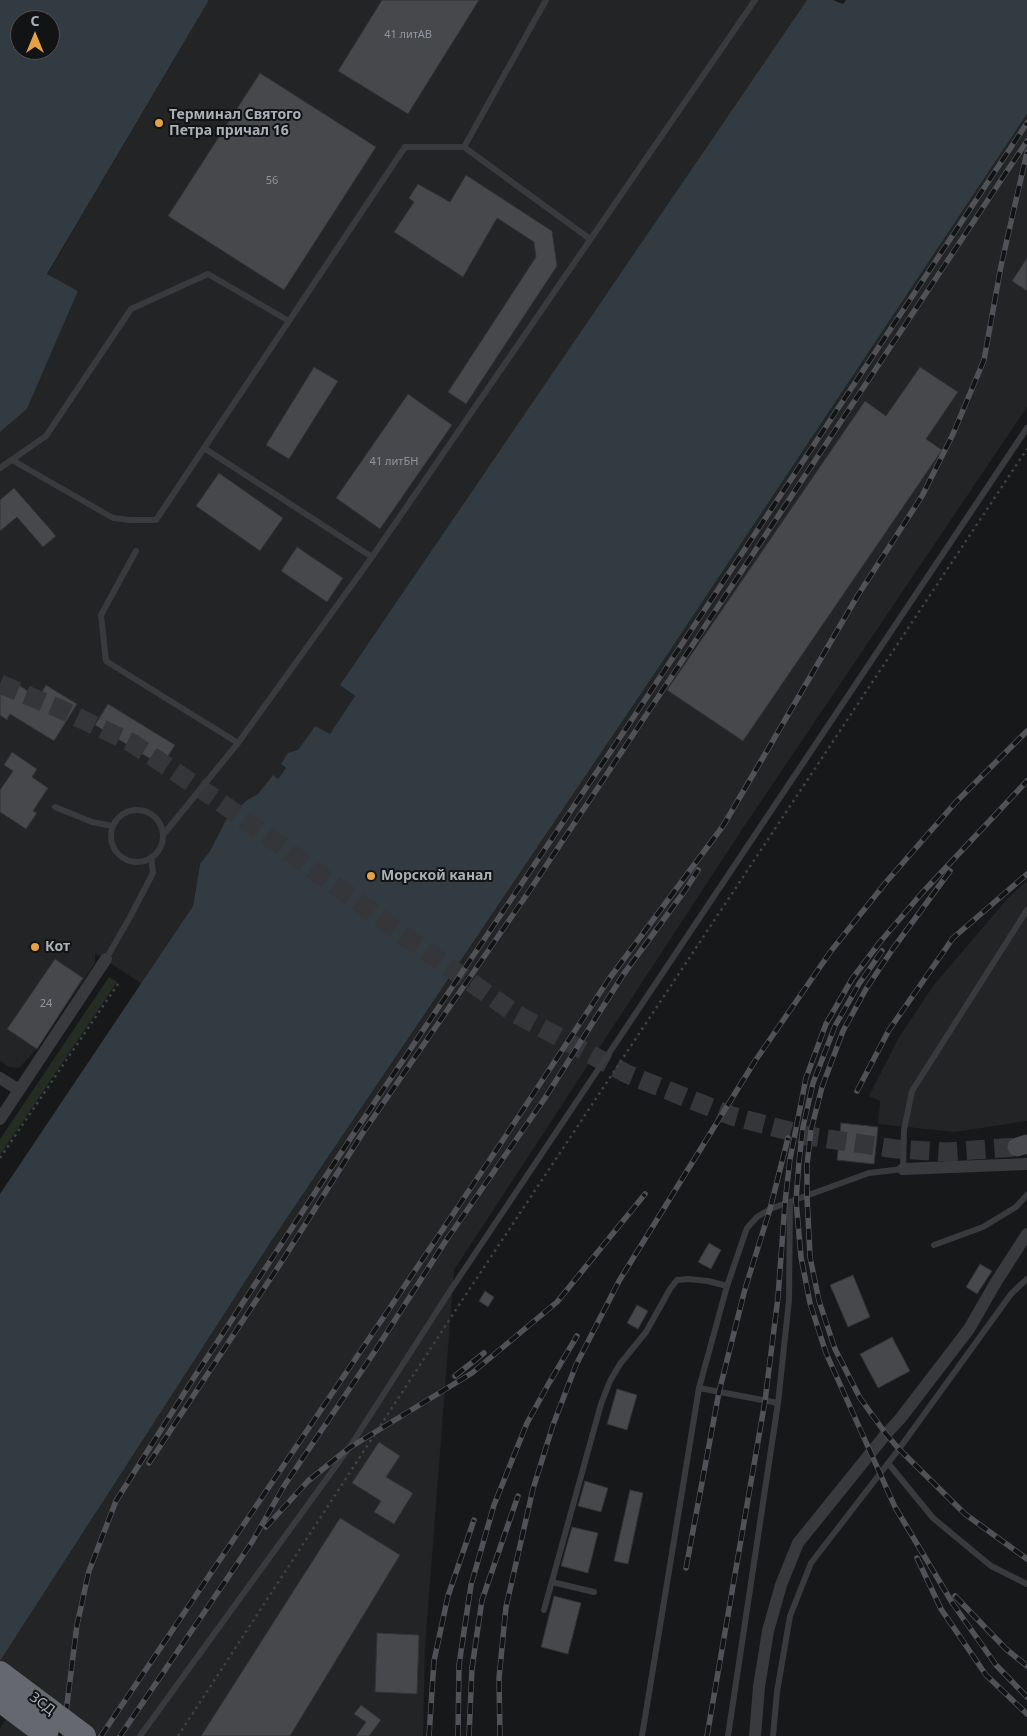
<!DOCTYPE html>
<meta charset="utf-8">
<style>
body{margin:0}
#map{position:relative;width:1027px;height:1736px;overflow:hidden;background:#171819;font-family:"Noto Sans",sans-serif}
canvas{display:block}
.north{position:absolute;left:10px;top:10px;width:50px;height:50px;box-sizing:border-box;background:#121314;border:1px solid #4f5256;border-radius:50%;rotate:0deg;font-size:14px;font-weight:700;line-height:20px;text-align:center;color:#aab0b8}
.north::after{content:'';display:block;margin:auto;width:18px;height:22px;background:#e5a143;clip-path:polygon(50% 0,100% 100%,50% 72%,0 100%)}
</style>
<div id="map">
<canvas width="1027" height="1736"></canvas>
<div class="north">С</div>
</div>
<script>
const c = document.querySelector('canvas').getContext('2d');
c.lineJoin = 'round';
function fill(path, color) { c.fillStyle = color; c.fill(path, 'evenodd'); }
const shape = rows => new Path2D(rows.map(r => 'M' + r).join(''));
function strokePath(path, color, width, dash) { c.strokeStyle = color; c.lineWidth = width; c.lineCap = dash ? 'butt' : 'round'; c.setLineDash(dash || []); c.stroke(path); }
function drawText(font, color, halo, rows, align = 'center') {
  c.font = font + ' "Noto Sans",sans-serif'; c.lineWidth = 4; c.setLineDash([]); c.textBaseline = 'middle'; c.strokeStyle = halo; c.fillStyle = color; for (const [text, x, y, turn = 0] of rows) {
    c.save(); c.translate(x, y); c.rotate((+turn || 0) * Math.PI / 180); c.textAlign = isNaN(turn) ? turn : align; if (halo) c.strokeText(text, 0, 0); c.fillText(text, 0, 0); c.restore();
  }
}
fill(shape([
 [209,0,807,0,341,685,355,696,330,735,315,726,278,779,273,776,258,794,247,800,227,818,210,851,200,864,193,906,142,984,95,953,95,963,37,1049,19,1068,9,1067,0,1061,0,432,27,409,78,291,47,275],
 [1027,114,1027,407,741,831,454,1270,425,1647,423,1736,0,1736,0,1728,28,1685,0,1665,0,1661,272,1240,661,664],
 [1027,881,1027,1121,955,1132,878,1124,880,1101,869,1096,898,1039,933,986,1008,898]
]), '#232426');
fill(shape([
 [109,977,117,982,0,1155,0,1139]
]), '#242c24');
fill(shape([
 [0,0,209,0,47,274,78,291,27,409,0,432],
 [20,20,50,20,50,50,20,50],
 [807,0,833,0,843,4,846,0,1027,0,1027,114,661,664,272,1240,0,1661,0,1194,193,906,200,864,210,851,227,818,247,800,258,794,273,775,278,779,286,768,281,764,288,753,298,750,315,726,330,734,355,696,340,685]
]), '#313b41');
const building = shape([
 [382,0,479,0,408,114,338,71,382,0],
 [260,73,376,147,284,290,168,216,260,73],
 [466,175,552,231,557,266,466,404,448,392,536,257,534,242,497,218,463,277,394,232,414,202,409,198,418,184,450,202,466,175],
 [1027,258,1027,291,1012,281,1027,258],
 [314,367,338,381,289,459,266,445,314,367],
 [920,367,958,392,926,439,942,450,743,741,667,690,865,401,886,416,920,367],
 [408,394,452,425,380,529,336,498,408,394],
 [219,473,283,518,260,551,196,506,219,473],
 [14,488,56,536,43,547,17,517,0,531,0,500,14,488],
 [297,547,343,578,327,602,281,571,297,547],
 [10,679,38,698,46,685,77,704,54,741,10,714,7,720,0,715,0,695,10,679],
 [108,704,175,745,162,766,95,725,108,704],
 [12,752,37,769,32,777,48,788,33,811,37,813,26,829,0,812,0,790,13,771,4,765,12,752],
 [55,959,83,978,37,1049,7,1029,55,959],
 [841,1123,878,1127,874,1164,837,1160,841,1123],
 [709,1243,721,1250,711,1269,698,1262,709,1243],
 [980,1264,992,1271,977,1294,966,1287,980,1264],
 [853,1275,870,1317,848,1327,830,1285,853,1275],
 [485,1291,494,1297,488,1307,479,1301,485,1291],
 [637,1305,648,1311,638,1329,627,1323,637,1305],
 [892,1337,910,1371,878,1388,860,1354,892,1337],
 [617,1389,637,1395,627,1430,607,1424,617,1389],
 [379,1442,400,1456,386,1477,413,1493,394,1524,374,1512,381,1501,352,1483,379,1442],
 [585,1481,608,1488,601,1512,578,1506,585,1481],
 [630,1490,643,1493,628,1564,614,1561,630,1490],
 [340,1518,400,1555,290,1736,201,1736,340,1518],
 [572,1527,598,1533,588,1573,561,1566,572,1527],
 [554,1596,581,1603,568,1654,541,1647,554,1596],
 [377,1633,419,1635,417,1694,375,1692,377,1633],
 [361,1705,381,1720,369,1736,356,1736,366,1722,354,1714,361,1705]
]);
fill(building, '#46484c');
strokePath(building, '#323235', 1);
strokePath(shape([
 [0,684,60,709,132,743,216,799,416,944,516,1014,627,1074,732,1116,808,1136,896,1149,946,1152,1017,1147]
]), '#343639', 19, [19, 9]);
strokePath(shape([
 [0,1158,120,981],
 [178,1736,461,1302,1027,449]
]), '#3f4145', 2.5, [2.5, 4]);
strokePath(shape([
 [464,147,546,0],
 [289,321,405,147,464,147,590,239],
 [204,448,372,557],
 [0,468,46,436,131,309,208,274,289,321,156,520,130,520,113,518,12,460],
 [136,551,101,615,106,661,238,743,163,835],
 [238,743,372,557,755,0],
 [55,807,92,822,112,826],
 '111 836a26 26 0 1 1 52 0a26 26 0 1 1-52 0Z',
 [106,959,130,917,153,873,151,857],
 [934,1245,983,1227,1016,1207,1027,1195],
 [699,1388,778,1403],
 [888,1463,933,1518,991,1566,1027,1584],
 [552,1582,594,1592],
 [544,1610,601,1404,610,1381,620,1364,646,1332,670,1289,677,1280,688,1279,708,1281,727,1286],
 [140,1736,349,1448,448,1294,1027,428],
 [642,1736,699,1388,727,1286,747,1228,757,1217,770,1209,869,1173,903,1169,904,1130,912,1091,1027,910],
 [728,1736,778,1403,789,1300,790,1202],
 [773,1736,777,1692,790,1616,811,1563,899,1449,1011,1294,1027,1279]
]), '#393a3e', 6);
strokePath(shape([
 [0,1078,19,1090],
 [0,1119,106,959],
 [903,1169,1027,1164],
 [755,1736,759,1687,768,1631,781,1585,798,1543,886,1434,900,1419,969,1329,996,1282,1027,1234]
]), '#393a3e', 12);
strokePath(shape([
 [1017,1147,1027,1144]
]), '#47494e', 19);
strokePath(shape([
 [0,1700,48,1736]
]), '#65686f', 24);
const rail = shape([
 [950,871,892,950,866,989,843,1031,822,1087,811,1130,807,1165,807,1196,810,1257,819,1301,835,1349,860,1398,886,1434,899,1449,965,1514,1027,1559],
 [882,951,859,984,835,1026,813,1083,803,1127,799,1162,796,1200,801,1257,810,1303,826,1353,895,1507,953,1604,996,1665,1027,1697],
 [857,1091,889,1030,953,938,1027,874],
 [455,1376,484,1353],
 [149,1463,284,1258,362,1134,530,890,1027,141],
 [266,1527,308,1481,349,1448,472,1373,557,1302,645,1194],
 [917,1558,941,1609,986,1675,1027,1714],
 [686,1568,719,1392,745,1289,770,1209,788,1138],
 [955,1596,1006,1649,1027,1666],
 [60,1736,66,1712,77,1625,89,1571,116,1501,195,1376,354,1133,629,724,1027,123],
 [101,1736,501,1143,609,979,723,826,858,595,922,496,953,434,984,360,1001,266,1027,152],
 [120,1736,252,1542,284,1486,375,1351,445,1242,545,1098,623,975,686,889,698,870],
 [429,1736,434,1661,448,1596,474,1520],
 [458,1736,459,1665,471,1585,494,1505,527,1423,549,1383,577,1336],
 [469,1736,472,1668,482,1600,518,1496],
 [500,1736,499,1678,506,1607,533,1489,553,1425,576,1365,619,1281,755,1061,831,951,887,881,956,802,1027,731],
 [707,1736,765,1401,778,1297,785,1203,790,1159,806,1078,826,1024,852,979,880,942,922,893,1027,781]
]);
strokePath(rail, '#505257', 5.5);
strokePath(rail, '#121314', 4, [11]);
strokePath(shape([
 [0,1673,84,1736]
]), '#65686f', 24);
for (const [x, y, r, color] of [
 [159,123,5,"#e5a143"],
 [371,876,5,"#e5a143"],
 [35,947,5,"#e5a143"]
]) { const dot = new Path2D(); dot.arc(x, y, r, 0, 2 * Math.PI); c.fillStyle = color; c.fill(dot); strokePath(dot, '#121314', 2); }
drawText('11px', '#91969d', null, [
 ["41 литАВ",408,35],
 ["56",272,181],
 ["41 литБН",394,462],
 ["24",46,1004]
]);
drawText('bold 14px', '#aab0b8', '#121314', [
 ["Терминал Святого",169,115],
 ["Петра причал 16",169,131],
 ["Морской канал",381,876],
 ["Кот",45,947]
], 'left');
drawText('14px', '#aab0b8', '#121314', [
 ["ЗСД",42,1704,37]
]);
</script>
